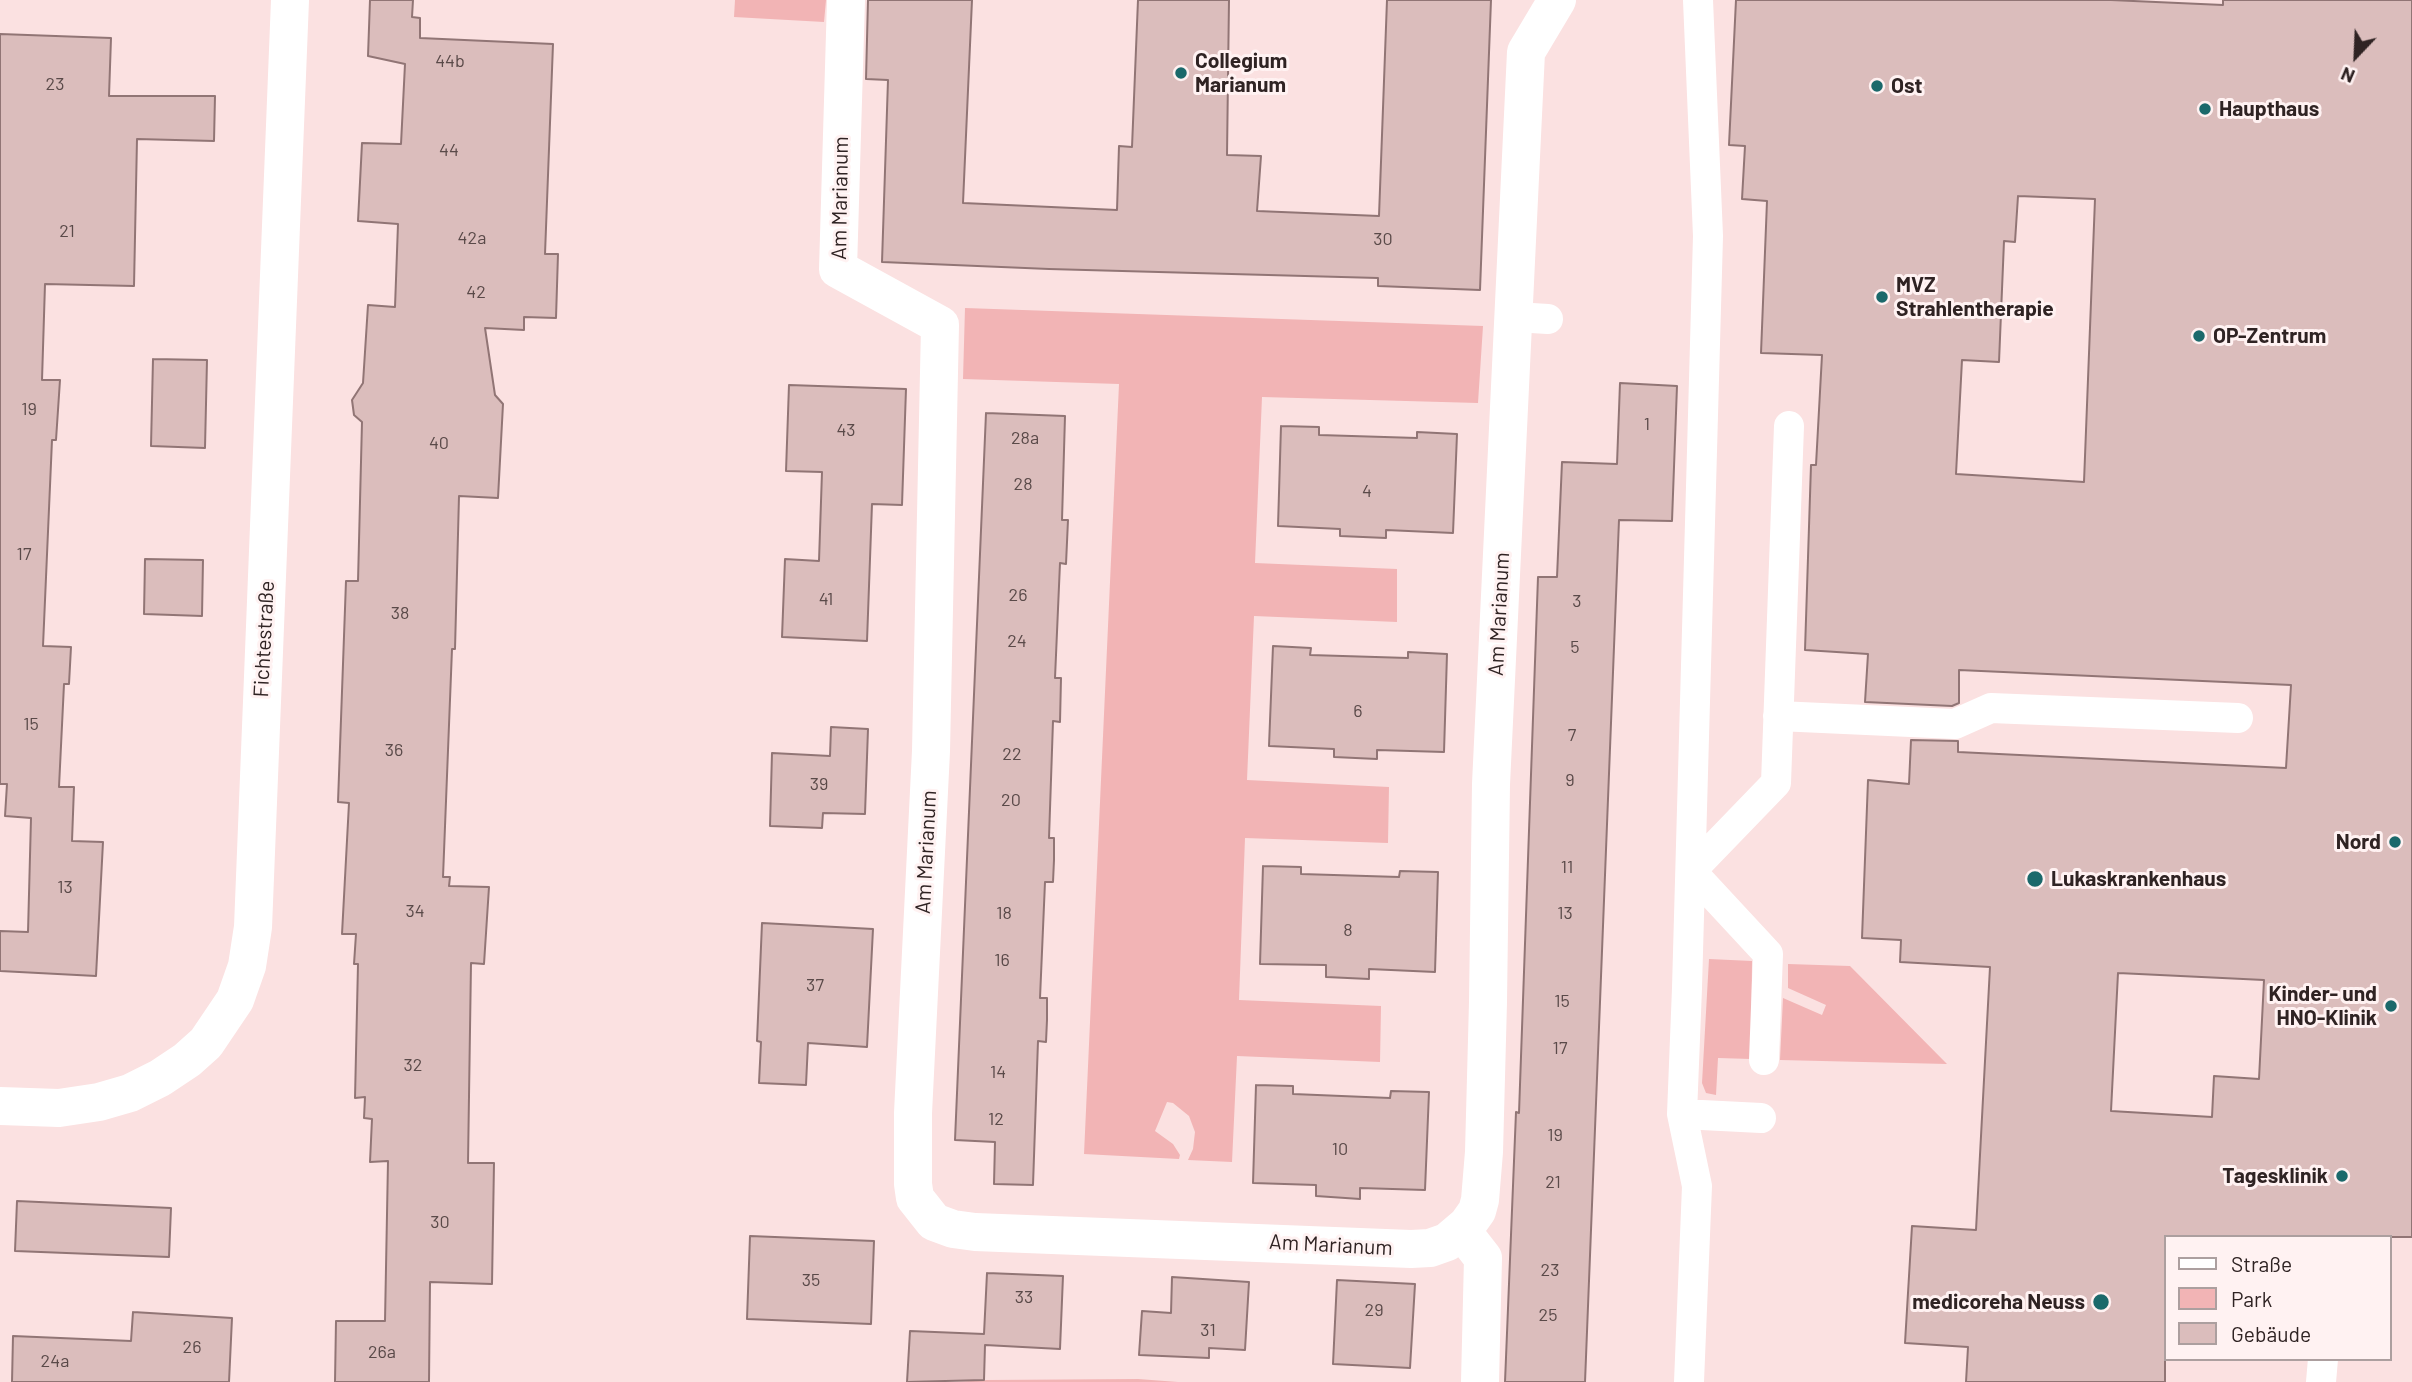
<!DOCTYPE html>
<meta charset="utf-8">
<style>
body{margin:0}
#map{position:relative;width:2412px;height:1382px;overflow:hidden;background:#fbe1e1;font-family:Barlow,sans-serif}
canvas{display:block}
.legend{position:absolute;left:2164px;top:1235px;width:228px;height:126px;box-sizing:border-box;background:#fff2f2;border:2px solid #ac9f9f;margin:0;padding:9px 12px;list-style:none;font-size:21px;color:#2f2323}
.legend li{display:flex;align-items:center;gap:14px;height:35px}
.legend b{width:35px;border:2px solid #ac9f9f}
.north{position:absolute;left:2321px;top:21px;width:70px;height:70px;-webkit-text-stroke:5px #fff2f2;paint-order:stroke;rotate:203deg;font-size:19px;font-weight:700;line-height:28px;text-align:center;color:#2f2323}
.north::after{content:'';display:block;margin:auto;width:24px;height:32px;background:#2f2323;clip-path:polygon(50% 0,100% 100%,50% 72%,0 100%)}
</style>
<div id="map">
<canvas width="2412" height="1382"></canvas>
<ul class="legend">
<li><b style="height:9px;background:#fff"></b>Straße</li>
<li><b style="height:19px;background:#f2b4b5"></b>Park</li>
<li><b style="height:19px;background:#dbbdbc"></b>Gebäude</li>
</ul>
<div class="north">N</div>
</div>
<script>
const c = document.querySelector('canvas').getContext('2d');
c.lineJoin = 'round';
function fill(path, color) { c.fillStyle = color; c.fill(path, 'evenodd'); }
const shape = rows => new Path2D(rows.map(r => 'M' + r).join(''));
function strokePath(path, color, width, dash) { c.strokeStyle = color; c.lineWidth = width; c.lineCap = dash ? 'butt' : 'round'; c.setLineDash(dash || []); c.stroke(path); }
function drawText(font, color, halo, rows, align = 'center') {
  c.font = font + ' Barlow,sans-serif'; c.lineWidth = 6; c.setLineDash([]); c.textBaseline = 'middle'; c.strokeStyle = halo; c.fillStyle = color; for (const [text, x, y, turn = 0] of rows) {
    c.save(); c.translate(x, y); c.rotate((+turn || 0) * Math.PI / 180); c.textAlign = isNaN(turn) ? turn : align; if (halo) c.strokeText(text, 0, 0); c.fillText(text, 0, 0); c.restore();
  }
}
fill(shape([
 [735,0,826,0,824,22,734,17],
 [965,308,1483,326,1478,403,1262,397,1255,563,1397,569,1397,622,1254,616,1247,780,1389,787,1388,843,1245,838,1239,1000,1381,1006,1380,1062,1237,1056,1232,1162,1188,1160,1193,1149,1195,1132,1189,1116,1173,1103,1167,1102,1155,1131,1173,1144,1180,1155,1179,1159,1084,1154,1119,384,963,379],
 [1709,959,1752,961,1751,1059,1718,1058,1716,1095,1706,1093,1702,1083],
 [1788,964,1850,966,1947,1064,1780,1060,1783,998,1822,1015,1826,1005,1788,988],
 [1138,1379,1178,1382,955,1382,987,1380]
]), '#f2b4b5');
const building = shape([
 [370,0,413,0,412,17,420,18,420,38,553,44,545,254,558,254,556,318,524,317,524,330,485,328,495,395,503,404,498,498,459,496,455,649,452,649,443,877,450,877,449,886,489,887,484,964,471,963,468,1163,494,1163,492,1284,430,1282,429,1382,335,1382,336,1321,385,1321,388,1161,370,1162,372,1119,364,1118,365,1097,355,1098,358,964,354,964,356,934,342,934,349,803,338,802,346,581,358,581,362,422,354,415,352,400,363,383,368,305,395,307,398,224,358,221,362,143,401,144,405,64,368,56,370,0],
 [868,0,972,0,963,203,1117,210,1119,146,1132,147,1138,0,1229,0,1227,155,1261,156,1257,211,1379,216,1387,0,1491,0,1480,290,1378,286,1378,278,1049,269,882,262,888,80,866,79,868,0],
 [1736,0,2111,0,2223,5,2223,0,2412,0,2412,1237,2165,1237,2165,1382,1966,1382,1968,1347,1905,1343,1912,1226,1976,1230,1990,967,1900,962,1901,940,1862,938,1868,780,1909,784,1911,740,1958,741,1958,752,2286,768,2291,685,1959,670,1959,703,1952,706,1865,702,1868,654,1805,650,1811,465,1816,465,1822,355,1761,353,1767,201,1742,199,1745,146,1729,145,1736,0],
 [2018,196,2095,199,2084,482,1956,474,1962,360,1999,362,2004,241,2015,242,2018,196],
 [2118,973,2264,980,2259,1079,2214,1076,2212,1117,2111,1111,2118,973],
 [0,34,111,38,109,96,215,96,214,141,137,139,134,286,45,284,42,380,60,380,56,440,52,440,43,646,71,647,69,684,64,684,59,787,74,787,72,841,103,842,96,976,0,971,0,931,28,932,31,818,5,816,7,784,0,784,0,34],
 [153,359,207,360,205,448,151,446,153,359],
 [1620,383,1677,386,1672,521,1619,520,1585,1382,1505,1382,1516,1112,1519,1113,1538,577,1557,577,1562,462,1617,464,1620,383],
 [789,385,906,389,902,505,872,504,867,641,782,637,785,559,819,561,822,472,786,471,789,385],
 [986,413,1065,416,1062,520,1068,520,1066,564,1060,563,1055,678,1061,678,1060,722,1053,721,1049,838,1054,838,1054,860,1053,882,1045,882,1040,998,1047,998,1047,1020,1046,1042,1038,1041,1033,1185,994,1184,995,1142,955,1140,986,413],
 [1281,426,1319,427,1319,435,1417,438,1417,432,1457,434,1453,533,1386,530,1386,538,1340,536,1340,529,1278,526,1281,426],
 [145,559,203,560,202,616,144,614,145,559],
 [1273,646,1311,648,1310,655,1408,658,1408,652,1447,654,1444,752,1377,750,1377,759,1334,757,1334,749,1269,746,1273,646],
 [831,727,868,729,865,814,823,813,822,828,770,826,772,753,830,756,831,727],
 [1263,866,1301,867,1301,874,1399,877,1400,871,1438,872,1435,972,1369,969,1369,979,1326,977,1326,965,1260,964,1263,866],
 [762,923,873,929,867,1047,808,1043,806,1085,759,1083,761,1042,757,1041,762,923],
 [1256,1085,1293,1086,1293,1094,1390,1098,1391,1091,1429,1092,1425,1190,1360,1188,1360,1199,1316,1196,1316,1185,1253,1183,1256,1085],
 [17,1201,171,1208,169,1257,15,1251,17,1201],
 [750,1236,874,1241,871,1324,747,1319,750,1236],
 [987,1273,1063,1276,1060,1349,985,1345,984,1380,907,1382,910,1331,984,1334,987,1273],
 [1172,1277,1249,1282,1245,1350,1209,1348,1209,1358,1139,1355,1142,1311,1171,1313,1172,1277],
 [1337,1280,1415,1284,1410,1368,1333,1364,1337,1280],
 [133,1312,232,1318,229,1382,12,1382,13,1336,131,1341,133,1312]
]);
fill(building, '#dbbdbc');
strokePath(building, '#917575', 2);
strokePath(shape([
 [1515,317,1548,319],
 [1778,716,1955,724,1991,708,2238,718],
 [1764,1060,1768,954,1691,871,1776,783,1789,426],
 [1682,1114,1761,1118],
 [1689,1382,1697,1186,1682,1114,1687,988,1708,236,1698,0],
 [2321,1382,2323,1359]
]), '#fff', 30);
strokePath(shape([
 [846,0,838,269,940,325,931,751,913,1113,913,1184,915,1198,934,1222,953,1229,975,1232,1411,1249,1430,1248,1447,1242,1467,1225,1477,1211,1480,1200,1484,1152,1488,1002,1491,784,1526,52,1557,0],
 [0,1106,59,1108,99,1102,130,1093,160,1078,187,1060,206,1043,235,1000,247,966,253,927,290,0],
 [1462,1231,1483,1258,1480,1382]
]), '#fff', 38);
for (const [x, y, r, color] of [
 [1181,73,7,"#1b696b"],
 [1877,86,7,"#1b696b"],
 [2205,109,7,"#1b696b"],
 [1882,297,7,"#1b696b"],
 [2199,336,7,"#1b696b"],
 [2395,842,7,"#1b696b"],
 [2035,879,9,"#1b696b"],
 [2391,1006,7,"#1b696b"],
 [2342,1176,7,"#1b696b"],
 [2101,1302,9,"#1b696b"]
]) { const dot = new Path2D(); dot.arc(x, y, r, 0, 2 * Math.PI); c.fillStyle = color; c.fill(dot); strokePath(dot, '#fff2f2', 2.5); }
drawText('18px', '#5a4a49', null, [
 ["44b",450,61],
 ["23",55,84],
 ["44",449,150],
 ["21",67,231],
 ["42a",472,238],
 ["30",1383,239],
 ["42",476,292],
 ["19",29,409],
 ["1",1647,424],
 ["43",846,430],
 ["28a",1025,438],
 ["40",439,443],
 ["28",1023,484],
 ["4",1367,491],
 ["17",24,554],
 ["26",1018,595],
 ["41",826,599],
 ["3",1577,601],
 ["38",400,613],
 ["24",1017,641],
 ["5",1575,647],
 ["6",1358,711],
 ["15",31,724],
 ["7",1572,735],
 ["36",394,750],
 ["22",1012,754],
 ["9",1570,780],
 ["39",819,784],
 ["20",1011,800],
 ["11",1567,867],
 ["13",65,887],
 ["34",415,911],
 ["18",1004,913],
 ["13",1565,913],
 ["8",1348,930],
 ["16",1002,960],
 ["37",815,985],
 ["15",1562,1001],
 ["17",1560,1048],
 ["32",413,1065],
 ["14",998,1072],
 ["12",996,1119],
 ["19",1555,1135],
 ["10",1340,1149],
 ["21",1553,1182],
 ["30",440,1222],
 ["23",1550,1270],
 ["35",811,1280],
 ["33",1024,1297],
 ["29",1374,1310],
 ["25",1548,1315],
 ["31",1208,1330],
 ["26",192,1347],
 ["26a",382,1352],
 ["24a",55,1361]
]);
drawText('bold 21px', '#2f2323', '#fff2f2', [
 ["Collegium",1195,61],
 ["Marianum",1195,85],
 ["Ost",1891,86],
 ["Haupthaus",2219,109],
 ["MVZ",1896,285],
 ["Strahlentherapie",1896,309],
 ["OP-Zentrum",2213,336],
 ["Nord",2381,842,"right"],
 ["Lukaskrankenhaus",2051,879],
 ["Kinder- und",2377,994,"right"],
 ["HNO-Klinik",2377,1018,"right"],
 ["Tagesklinik",2328,1176,"right"],
 ["medicoreha Neuss",2085,1302,"right"]
], 'left');
drawText('21px', '#2f2323', '#fff2f2', [
 ["Am Marianum",840,198,-89],
 ["Am Marianum",1499,614,-87],
 ["Fichtestraße",264,639,-87],
 ["Am Marianum",926,852,-87],
 ["Am Marianum",1331,1245,3]
]);
</script>
